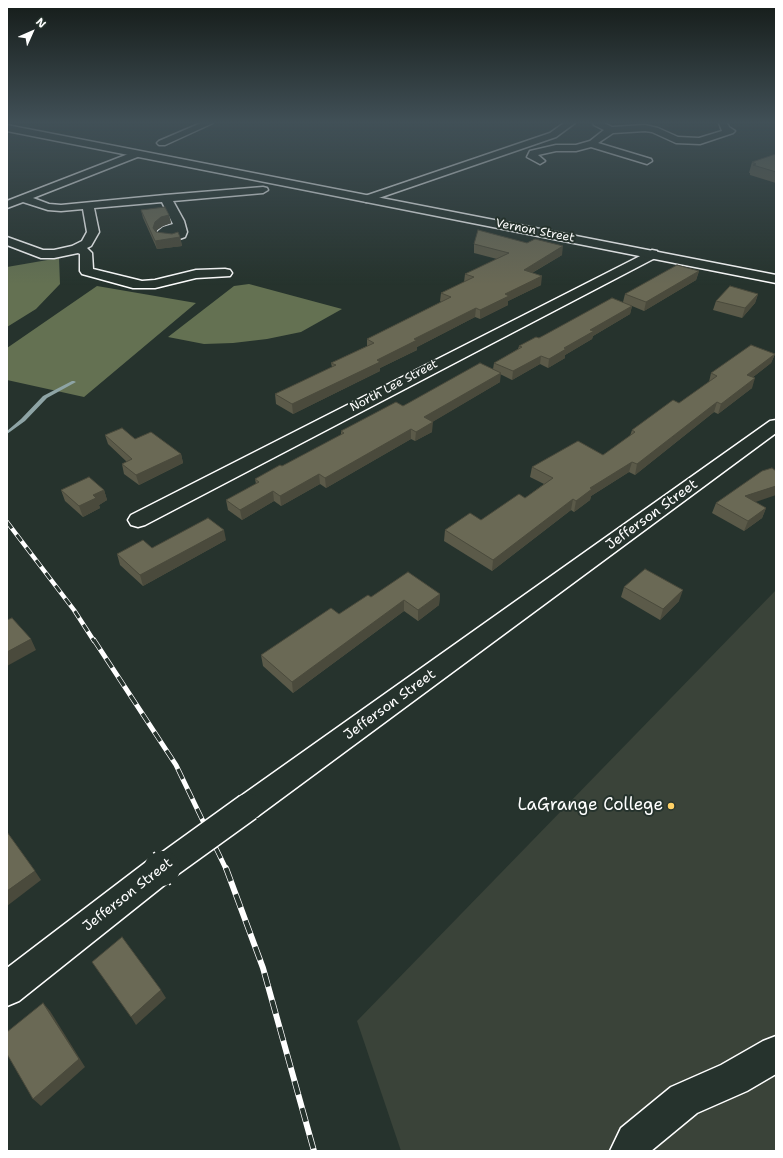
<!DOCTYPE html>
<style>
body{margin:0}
#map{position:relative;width:783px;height:1158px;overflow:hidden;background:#26332d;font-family:"Shantell Sans",sans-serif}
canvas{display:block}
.frame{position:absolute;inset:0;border:8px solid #fff;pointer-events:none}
.north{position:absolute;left:12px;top:12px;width:40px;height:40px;-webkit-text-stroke:3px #26332d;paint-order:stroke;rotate:45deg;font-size:11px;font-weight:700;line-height:16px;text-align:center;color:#fff}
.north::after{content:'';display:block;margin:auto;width:14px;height:18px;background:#fff;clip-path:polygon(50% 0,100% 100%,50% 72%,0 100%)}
</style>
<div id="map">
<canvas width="783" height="1158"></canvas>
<div class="frame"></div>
<div class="north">N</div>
</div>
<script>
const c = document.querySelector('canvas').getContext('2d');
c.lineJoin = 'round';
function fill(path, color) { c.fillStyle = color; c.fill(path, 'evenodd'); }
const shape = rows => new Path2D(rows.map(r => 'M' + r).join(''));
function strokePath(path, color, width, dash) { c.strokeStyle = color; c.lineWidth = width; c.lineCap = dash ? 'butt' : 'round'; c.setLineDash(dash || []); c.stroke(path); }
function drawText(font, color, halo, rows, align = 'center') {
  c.font = font + ' "Shantell Sans",sans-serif'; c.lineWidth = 4; c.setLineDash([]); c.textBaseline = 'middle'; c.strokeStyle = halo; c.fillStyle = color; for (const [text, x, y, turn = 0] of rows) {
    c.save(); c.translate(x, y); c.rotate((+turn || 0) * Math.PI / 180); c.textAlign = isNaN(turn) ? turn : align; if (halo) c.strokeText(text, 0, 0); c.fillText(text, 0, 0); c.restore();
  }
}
fill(shape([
 [776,590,776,1151,401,1151,357,1021]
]), '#3a4339');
fill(shape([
 [59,258,60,284,36,309,7,327,7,267],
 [249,284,342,309,301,332,267,339,233,343,204,344,168,337,234,286],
 [97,286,196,303,84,397,7,380,7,348]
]), '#647152');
fill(shape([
 [72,381,74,381,76,382,47,398,25,421,7,434,7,431,21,419,43,396,72,381]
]), '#8ea4a5');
const minor = shape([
 [201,123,213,123,165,145,159,145,157,143,159,141,201,123],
 [564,123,575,123,556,137,370,201,366,202,360,199,362,197,550,133,564,123],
 [593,123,604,123,612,127,645,125,658,128,678,137,699,138,722,131,719,123,727,123,729,127,735,131,733,133,700,144,676,143,652,132,645,131,613,133,598,143,651,159,652,161,647,164,591,147,576,151,556,151,538,155,545,161,540,164,527,157,530,151,556,145,576,145,590,141,604,130,594,125,593,123],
 [136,151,141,154,140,156,33,198,49,204,61,205,165,195,263,187,267,188,268,190,263,193,173,201,184,221,187,232,185,237,174,241,158,239,156,236,158,231,163,227,173,224,162,202,94,208,99,232,91,246,87,248,92,253,93,269,142,281,155,280,196,270,225,269,230,270,232,273,230,276,196,278,155,288,133,288,82,274,80,271,80,254,78,253,54,258,41,258,7,245,7,237,43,250,54,250,72,246,82,241,87,232,83,209,61,211,48,210,23,202,7,208,7,201,136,151],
 [652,250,657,251,658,254,657,257,145,525,138,527,131,525,128,520,131,515,652,250],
 [776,420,776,433,258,816,248,820,238,816,234,807,238,798,770,421,776,420],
 [161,855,172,859,176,869,172,879,19,1001,7,1006,7,968,150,859,161,855],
 [776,1036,776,1074,747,1091,697,1113,651,1151,610,1151,621,1128,671,1087,721,1065,763,1041,776,1036]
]);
const major = shape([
 [7,125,776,275,776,283,7,131,7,125]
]);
strokePath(minor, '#fff', 3);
strokePath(major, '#fff', 3);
fill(minor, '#26332d');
fill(major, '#26332d');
const railFar2 = shape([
 [7,522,74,610,94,641]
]);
const railFar1 = shape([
 [94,640,176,765,226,869]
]);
const rail = shape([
 [226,868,263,968,314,1151]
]);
strokePath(railFar2, '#fff', 4.5);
strokePath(railFar1, '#fff', 5);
strokePath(rail, '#fff', 6);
strokePath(railFar2, '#26332d', 3, [8]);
strokePath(railFar1, '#26332d', 3.5, [11]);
strokePath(rail, '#26332d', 4.5, [14]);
const minorBridgeFar1 = shape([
 [162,869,248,807]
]);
const minorBridge = shape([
 [161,869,163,868]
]);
strokePath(minorBridgeFar1, '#fff', 30, []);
strokePath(minorBridge, '#fff', 37, []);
strokePath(minorBridgeFar1, '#26332d', 27);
strokePath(minorBridge, '#26332d', 34);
fill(shape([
 [776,154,776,183,750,175,750,173,749,173,752,162],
 [141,210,169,215,171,223,163,226,157,230,156,232,180,237,182,246,157,249,143,218],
 [474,244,562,255,532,273,541,285,508,301,508,305,480,319,475,317,417,347,417,350,380,368,380,371,293,414,276,404,275,394,332,367,331,363,367,346,367,339,441,302,440,301,441,293,464,282,465,274,497,259,474,253],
 [699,271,696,280,644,311,632,306,630,314,593,336,592,339,565,355,565,358,548,368,540,364,512,380,500,374,500,382,432,422,432,432,415,441,411,439,326,488,320,484,281,506,274,501,242,520,228,510,226,500,256,484,255,479,282,466,341,435,341,431,493,369,494,363,518,349,519,346,623,302,625,294],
 [758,294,755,303,742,318,713,310,716,301],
 [775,354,771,363,753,377,752,388,718,414,714,412,635,475,629,472,591,496,590,500,574,512,571,510,492,571,444,541,445,530,481,520,525,498,544,484,530,477,532,467,603,455,630,436,632,430,679,403,709,382,711,373],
 [105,435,135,439,181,454,183,463,139,485,124,474,122,464,127,462,108,444],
 [61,490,104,490,107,500,99,505,100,508,83,517,65,501],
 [755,502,766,508,762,518,744,531,712,513,716,503],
 [226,540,143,586,120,565,117,554,152,548],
 [624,587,679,601,660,620,621,597],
 [440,594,439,605,418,621,404,611,293,693,263,666,261,655,339,614,371,597]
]), '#5b5a49');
fill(shape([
 [169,215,171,223,163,226,157,230,155,237,153,228,155,222,161,217],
 [180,237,182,246,157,249,155,241],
 [563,246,562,255,523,278,524,270],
 [699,271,696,280,644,311,646,302],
 [542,276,541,285,508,301,508,305,480,319,480,310,505,294],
 [758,294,755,303,742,318,745,308],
 [632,306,630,314,593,336,592,339,565,355,565,358,548,368,549,359,590,330],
 [476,308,475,317,417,347,417,350,380,368,380,371,293,414,292,404,377,360,414,339],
 [775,354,771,363,743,385,747,375],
 [541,356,540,364,512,380,513,371],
 [501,373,500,382,424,427,424,417],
 [755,378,752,388,718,414,721,404],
 [717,402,714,412,635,475,637,464],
 [433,422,432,432,415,441,416,432],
 [411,429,411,439,326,488,325,478],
 [181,454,183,463,139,485,136,475],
 [632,462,629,472,591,496,590,500,574,512,576,501,590,488],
 [319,474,320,484,281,506,280,496],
 [776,486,776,495,741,507,745,496],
 [104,490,107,500,99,505,100,508,83,517,79,506,93,495],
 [273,491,274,501,242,520,240,510],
 [573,499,571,510,492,571,493,560],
 [766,508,762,518,744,531,748,521],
 [224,530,226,540,143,586,140,575],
 [683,590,679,601,660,620,663,609],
 [440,594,439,605,418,621,418,610],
 [404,600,404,611,293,693,292,682],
 [31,639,36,650,7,666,7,652],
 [35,871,41,880,7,906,7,891],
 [161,990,166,998,136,1025,131,1017],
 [43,1003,50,1011,85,1067,41,1106,33,1099]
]), '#4a4a3c');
const building = shape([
 [776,154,776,172,753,165,756,164,752,162,776,154],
 [165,207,169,215,161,217,155,222,153,228,156,232,172,234,178,232,180,237,155,241,141,210,165,207],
 [478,230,527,243,535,239,563,246,524,270,542,276,505,294,509,296,480,310,476,308,414,339,417,340,377,360,380,362,292,404,275,394,336,365,331,363,374,343,367,339,451,297,441,293,474,277,465,274,509,253,474,244,478,230],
 [677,265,699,271,646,302,625,294,677,265],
 [730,286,758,294,745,308,716,301,730,286],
 [612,298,632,306,590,330,594,331,564,348,566,349,549,359,541,356,513,371,494,363,522,347,519,346,536,337,539,338,612,298],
 [751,345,775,354,747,375,755,378,721,404,717,402,637,464,632,462,590,488,592,489,576,501,573,499,493,560,445,530,470,513,481,520,519,494,525,498,553,478,532,467,578,441,603,455,635,432,632,430,673,400,679,403,717,376,711,373,751,345],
 [480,363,501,373,424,417,433,422,416,432,411,429,325,478,319,474,280,496,273,491,240,510,226,500,259,482,255,479,280,465,282,466,344,433,341,431,396,402,403,406,480,363],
 [122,428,135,439,151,432,181,454,136,475,122,464,132,459,105,435,122,428],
 [772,468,776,471,776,486,745,496,766,508,748,521,716,503,762,471,772,468],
 [89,477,104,490,93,495,96,498,79,506,61,490,89,477],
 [208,518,224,530,140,575,117,554,143,540,152,548,208,518],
 [645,569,683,590,663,609,624,587,645,569],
 [408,572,440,594,418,610,404,600,292,682,261,655,331,608,339,614,368,595,371,597,408,572],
 [12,618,31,639,7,652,7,620,12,618],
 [7,832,35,871,7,891,7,832],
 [122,937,161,990,131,1017,92,962,122,937],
 [43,1003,79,1059,33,1099,7,1054,7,1032,43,1003]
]);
fill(building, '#6a6955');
strokePath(building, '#4a4a3c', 1);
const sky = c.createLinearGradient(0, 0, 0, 285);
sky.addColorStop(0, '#151c19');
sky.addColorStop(0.43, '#415057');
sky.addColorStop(1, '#41505700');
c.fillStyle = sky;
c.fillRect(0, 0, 783, 285);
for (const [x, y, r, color] of [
 [671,806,4,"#ffd166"]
]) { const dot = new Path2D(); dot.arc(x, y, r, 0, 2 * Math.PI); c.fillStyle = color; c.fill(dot); strokePath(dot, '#26332d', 1.5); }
drawText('12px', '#fff', '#26332d', [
 ["Vernon Street",535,231,11],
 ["North Lee Street",394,386,-28]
]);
drawText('14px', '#fff', '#26332d', [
 ["Jefferson Street",652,515,-36],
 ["Jefferson Street",390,705,-36],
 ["Jefferson Street",128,895,-38]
]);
drawText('17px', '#fff', '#26332d', [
 ["LaGrange College",663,806]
], 'right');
</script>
